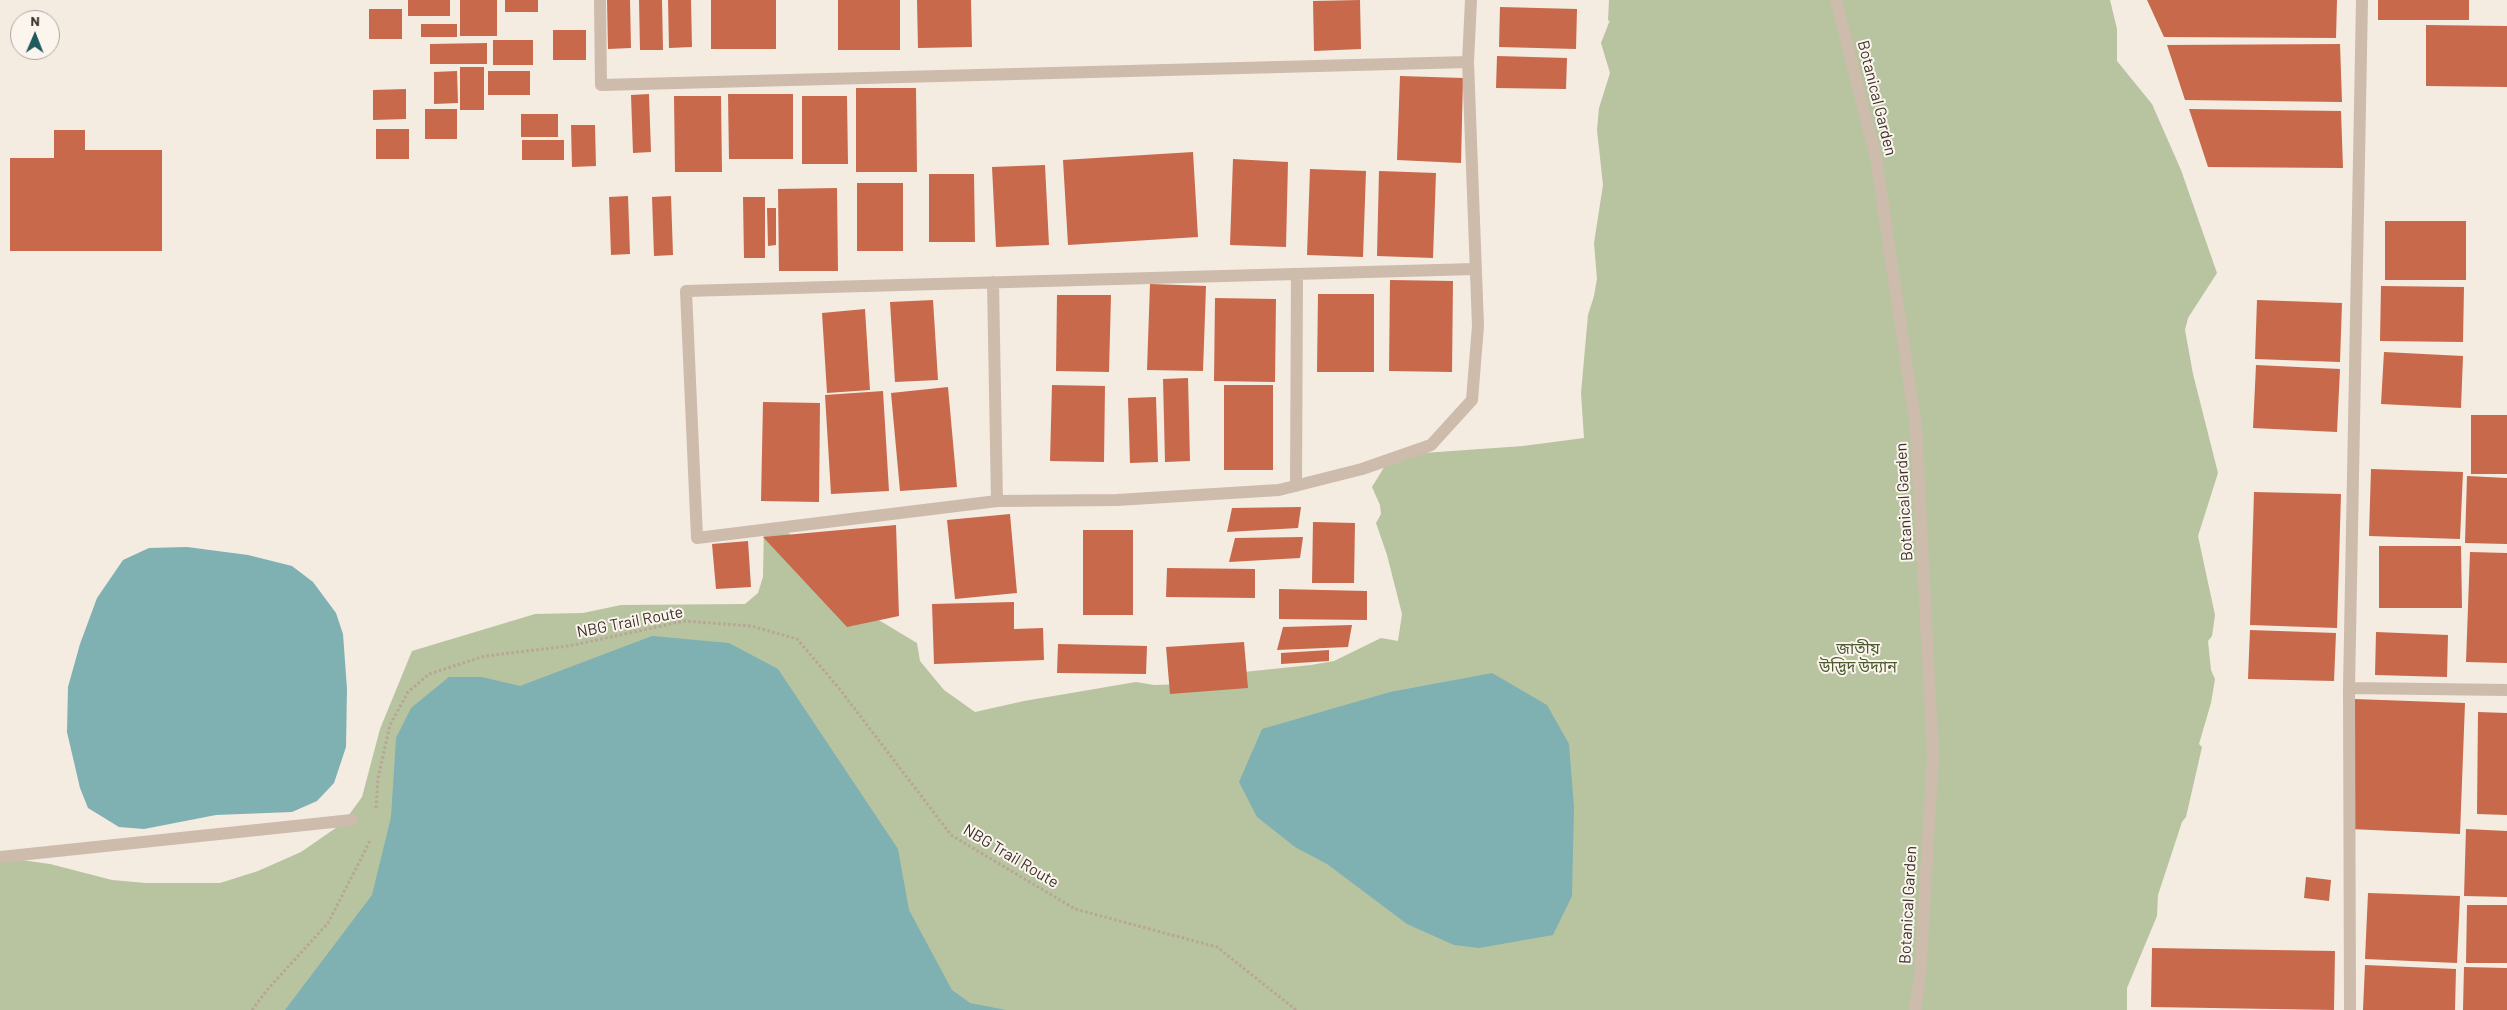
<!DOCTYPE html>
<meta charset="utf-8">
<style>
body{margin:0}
#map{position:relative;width:2507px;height:1010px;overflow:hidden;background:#f4ebe1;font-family:Barlow,sans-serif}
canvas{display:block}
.north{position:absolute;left:10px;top:10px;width:50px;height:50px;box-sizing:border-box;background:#fbf5ee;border:1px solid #aea6a0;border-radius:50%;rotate:1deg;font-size:14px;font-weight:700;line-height:20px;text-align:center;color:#3b302b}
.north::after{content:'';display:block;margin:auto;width:18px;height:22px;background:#1f5a5e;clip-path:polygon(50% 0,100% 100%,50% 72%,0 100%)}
</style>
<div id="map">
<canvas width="2507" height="1010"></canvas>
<div class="north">N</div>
</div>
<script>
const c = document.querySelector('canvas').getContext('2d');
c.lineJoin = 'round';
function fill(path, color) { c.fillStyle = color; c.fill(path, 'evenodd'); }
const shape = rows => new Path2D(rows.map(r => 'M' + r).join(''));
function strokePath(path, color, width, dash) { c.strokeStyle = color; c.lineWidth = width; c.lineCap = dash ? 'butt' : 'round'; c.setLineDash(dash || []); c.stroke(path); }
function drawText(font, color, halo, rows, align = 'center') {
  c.font = font + ' Barlow,"Noto Sans Bengali",sans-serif'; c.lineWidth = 4; c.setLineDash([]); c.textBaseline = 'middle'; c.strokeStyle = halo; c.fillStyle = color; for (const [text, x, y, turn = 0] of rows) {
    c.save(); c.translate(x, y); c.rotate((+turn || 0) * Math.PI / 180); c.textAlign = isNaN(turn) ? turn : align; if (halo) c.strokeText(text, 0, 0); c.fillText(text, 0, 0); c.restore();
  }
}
fill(shape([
 [1609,0,2110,0,2117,29,2117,61,2152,104,2181,170,2217,273,2188,318,2185,330,2193,374,2218,473,2198,536,2215,615,2212,636,2208,641,2211,670,2215,679,2211,703,2199,744,2202,747,2186,817,2182,822,2158,895,2157,916,2127,988,2127,1010,0,1010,0,857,50,864,112,880,146,883,220,883,258,871,301,852,343,823,362,797,380,729,412,651,535,614,583,613,621,605,745,604,758,593,763,577,764,525,780,528,822,554,877,619,917,643,920,661,944,690,975,712,1024,701,1136,682,1154,685,1186,684,1234,673,1311,665,1334,661,1381,638,1398,641,1402,614,1387,555,1376,523,1381,514,1380,505,1372,487,1386,464,1395,455,1523,446,1584,438,1581,393,1588,315,1594,296,1597,279,1594,243,1603,185,1597,130,1599,108,1610,73,1601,43,1610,20,1608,21]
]), '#b8c4a0');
fill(shape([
 [187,547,248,555,292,566,313,582,336,613,343,634,347,689,346,747,334,783,317,801,292,812,216,815,144,829,119,827,88,808,80,788,67,732,68,687,80,644,97,598,123,560,149,548],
 [652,636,729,643,778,669,898,849,909,910,952,990,970,1003,1006,1010,285,1010,372,895,391,817,396,738,411,708,449,677,482,677,520,686],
 [1492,673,1547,705,1569,744,1574,807,1572,896,1553,935,1479,948,1454,945,1407,924,1327,864,1295,847,1257,817,1239,782,1262,729,1390,692]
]), '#7fb0b2');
fill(shape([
 [408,0,450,0,450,16,408,16],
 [460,0,497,0,497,36,460,36],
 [505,0,538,0,538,12,505,12],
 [607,0,630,0,631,48,608,49],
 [639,0,662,0,663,50,640,50],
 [668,0,691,0,692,47,669,48],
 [711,0,776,0,776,49,711,49],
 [838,0,900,0,900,50,838,50],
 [917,0,971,0,972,47,918,48],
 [1360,0,1361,49,1314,51,1313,1],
 [2147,0,2337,0,2336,38,2164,37],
 [2378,0,2469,0,2469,20,2378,20],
 [1500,7,1577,9,1576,49,1499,47],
 [369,9,402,9,402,39,369,39],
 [421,24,457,24,457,37,421,37],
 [2426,25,2507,26,2507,87,2426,86],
 [553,30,586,30,586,60,553,60],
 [493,40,533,40,533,65,493,65],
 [487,43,487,64,430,64,430,44],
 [2340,44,2342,102,2185,100,2167,45],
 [1497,56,1567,58,1566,89,1496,88],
 [460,67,484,67,484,110,460,110],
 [457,71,458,103,434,104,434,72],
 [488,71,530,71,530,95,488,95],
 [1400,76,1463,78,1461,163,1397,160],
 [856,88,916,88,917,172,856,172],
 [406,89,406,119,373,120,373,90],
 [649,94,651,152,633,153,631,95],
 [728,94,793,94,793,159,729,159],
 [674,96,721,96,722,172,675,172],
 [802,96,847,96,848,164,802,164],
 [425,109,457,109,457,139,425,139],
 [2189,109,2341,111,2343,168,2208,167],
 [521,114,558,114,558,137,521,137],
 [571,125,595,125,596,166,572,167],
 [376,129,409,129,409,159,376,159],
 [54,130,85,130,85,150,162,150,162,251,10,251,10,158,54,158],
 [522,140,564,140,564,160,522,160],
 [1193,152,1198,237,1068,245,1063,160],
 [1233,159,1288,162,1286,247,1230,245],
 [1045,165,1049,245,996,247,992,167],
 [1310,169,1366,171,1363,257,1307,255],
 [1379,171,1436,173,1433,258,1377,256],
 [929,174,974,174,975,242,929,242],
 [857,183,903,183,903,251,857,251],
 [837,188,838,271,779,271,778,189],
 [628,196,630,254,611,255,609,197],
 [671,196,673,255,654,256,652,197],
 [743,197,765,197,765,258,744,258],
 [767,208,776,208,776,245,768,246],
 [2385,221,2466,221,2466,280,2385,280],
 [1390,280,1453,281,1452,372,1389,371],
 [1150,284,1206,286,1203,371,1147,370],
 [2381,286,2464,287,2463,342,2380,341],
 [1318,294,1374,294,1374,372,1317,372],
 [1057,295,1111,295,1109,372,1056,371],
 [1215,298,1276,299,1275,382,1214,381],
 [933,300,938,380,895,382,890,302],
 [2257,300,2342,303,2340,362,2255,359],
 [865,309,870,390,827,393,822,313],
 [2384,352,2463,356,2461,408,2381,404],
 [2256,365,2340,369,2337,432,2253,428],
 [1188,378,1190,461,1165,462,1163,379],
 [1052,385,1105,386,1104,462,1050,461],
 [1224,385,1273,385,1273,470,1224,470],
 [948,387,957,487,900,491,891,393],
 [883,391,889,491,831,494,825,395],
 [1156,397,1158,462,1130,463,1128,398],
 [763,402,820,403,819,502,761,501],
 [2471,415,2507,415,2507,474,2471,474],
 [2371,469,2463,472,2460,539,2369,536],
 [2467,476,2507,478,2507,544,2465,543],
 [2254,492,2341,494,2337,628,2250,625],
 [1301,507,1298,528,1227,532,1232,508],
 [1010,514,1017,593,955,599,947,520],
 [1313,522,1355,523,1354,583,1312,583],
 [896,525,899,616,847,627,763,537],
 [1083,530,1133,530,1133,615,1083,615],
 [1303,537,1300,558,1229,562,1235,538],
 [748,541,751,587,716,589,712,544],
 [2379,546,2461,546,2462,608,2379,608],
 [2470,552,2507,553,2507,663,2466,662],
 [1167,568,1255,569,1255,598,1166,597],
 [1279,589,1367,591,1367,620,1279,619],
 [1014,602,1014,629,1043,628,1044,660,934,664,932,604],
 [1352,625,1348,647,1277,650,1283,627],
 [2250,630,2336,633,2334,681,2248,679],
 [2376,632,2448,635,2447,677,2375,675],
 [1244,642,1248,688,1170,694,1166,647],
 [1058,644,1147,646,1146,674,1057,673],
 [1329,650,1329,661,1281,664,1281,653],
 [2354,699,2465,703,2460,834,2350,829],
 [2478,712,2507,713,2507,815,2477,814],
 [2466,829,2507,831,2507,897,2464,896],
 [2306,877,2331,880,2329,901,2304,898],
 [2368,893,2460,896,2457,963,2365,959],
 [2467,905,2507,905,2507,963,2466,963],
 [2152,948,2335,951,2334,1010,2151,1007],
 [2365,965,2456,969,2455,1010,2363,1010],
 [2464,967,2507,968,2507,1010,2463,1010]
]), '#c8694b');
strokePath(shape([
 [376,808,378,778,390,725,408,692,429,674,485,656,569,646,684,621,751,626,797,639,838,687,951,835,1075,909,1217,947,1296,1010],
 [252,1010,267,990,328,923,370,841]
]), '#b9a596', 3, [2.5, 2.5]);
strokePath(shape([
 [600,0,601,85,1468,62],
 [1471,0,1468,62,1478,326,1472,400,1431,445,1362,469,1279,490,1117,500,997,501,697,538,686,291,1474,269],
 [1836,0,1876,158,1916,428,1933,755,1920,976,1915,1010],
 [993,282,997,501],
 [1296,486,1297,274],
 [2349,688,2507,690],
 [0,857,352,820],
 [2350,1010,2349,688,2362,0]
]), '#cdbbac', 12);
drawText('16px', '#3b302b', '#fbf5ee', [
 ["Botanical Garden",1877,98,76],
 ["Botanical Garden",1904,502,-93],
 ["NBG Trail Route",630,622,-11],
 ["NBG Trail Route",1011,856,31],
 ["Botanical Garden",1908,905,-87]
]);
drawText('16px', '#4a5a2e', '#fbf5ee', [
 ["জাতীয়",1858,649],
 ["উদ্ভিদ উদ্যান",1858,667]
]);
</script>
